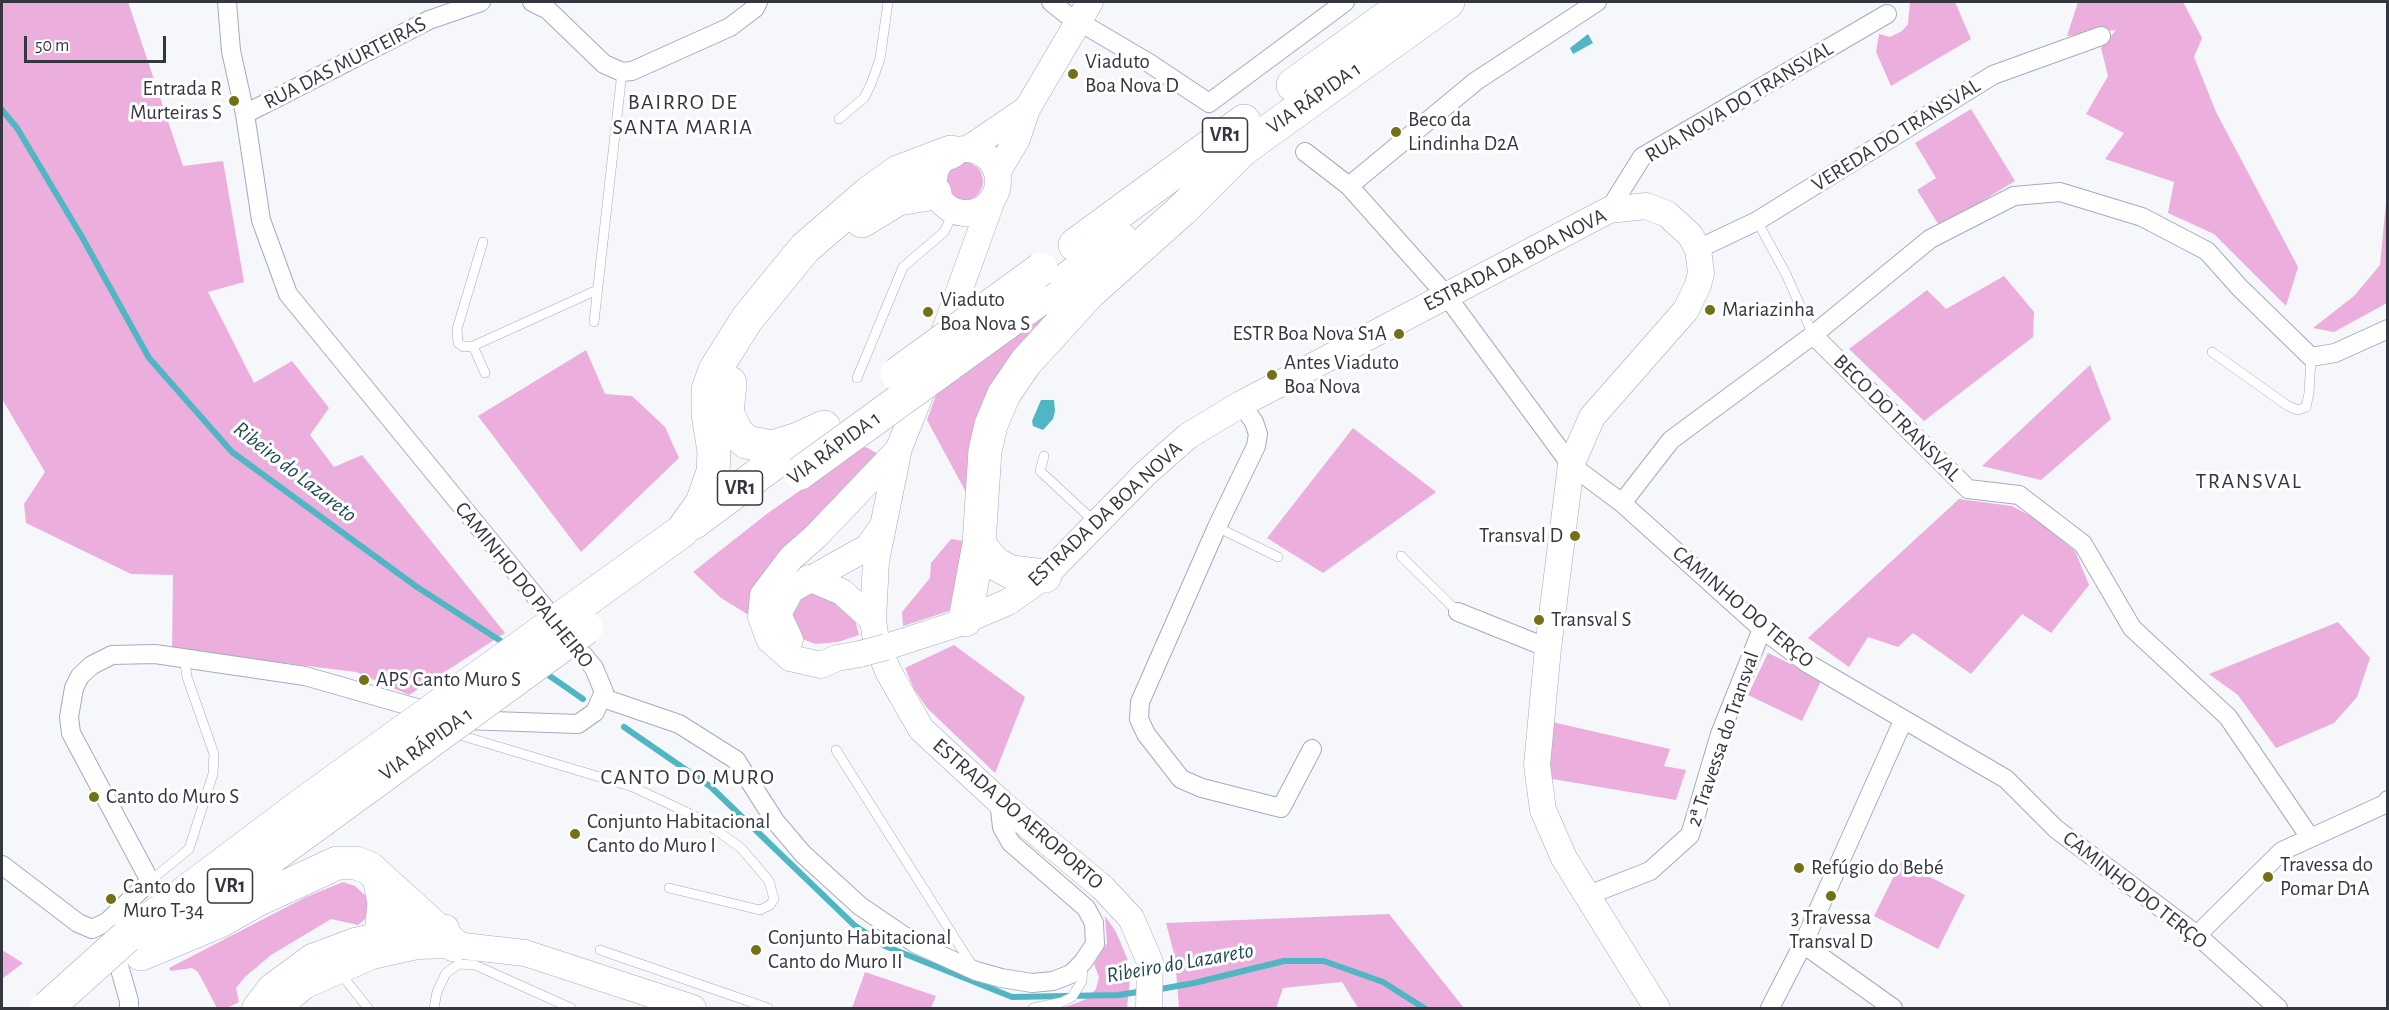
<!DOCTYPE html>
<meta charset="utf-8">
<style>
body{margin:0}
#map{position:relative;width:2389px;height:1010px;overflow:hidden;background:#f6f7fb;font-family:"Alegreya Sans",sans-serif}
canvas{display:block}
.frame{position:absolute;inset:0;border:3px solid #34373f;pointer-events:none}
.scale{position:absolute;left:24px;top:36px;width:142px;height:27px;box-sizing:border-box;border:3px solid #34373f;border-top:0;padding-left:8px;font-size:18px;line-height:21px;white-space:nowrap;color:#34373f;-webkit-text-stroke:4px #fff;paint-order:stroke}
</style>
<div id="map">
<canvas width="2389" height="1010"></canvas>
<div class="frame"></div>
<div class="scale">50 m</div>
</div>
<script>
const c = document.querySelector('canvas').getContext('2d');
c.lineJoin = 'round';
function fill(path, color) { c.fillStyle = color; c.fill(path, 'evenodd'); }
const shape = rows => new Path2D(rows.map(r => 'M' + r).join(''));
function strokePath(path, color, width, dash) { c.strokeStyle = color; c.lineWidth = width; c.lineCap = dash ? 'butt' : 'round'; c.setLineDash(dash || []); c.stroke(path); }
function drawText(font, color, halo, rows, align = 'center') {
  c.font = font + ' "Alegreya Sans",sans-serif'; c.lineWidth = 6; c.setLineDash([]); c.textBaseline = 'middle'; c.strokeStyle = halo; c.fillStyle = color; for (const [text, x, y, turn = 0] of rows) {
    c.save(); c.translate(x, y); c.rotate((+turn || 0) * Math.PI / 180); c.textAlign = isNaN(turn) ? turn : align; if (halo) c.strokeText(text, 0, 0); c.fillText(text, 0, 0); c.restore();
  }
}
fill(shape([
 [2,2,128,2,183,166,223,161,244,282,208,292,254,383,292,361,329,408,310,435,334,467,362,455,505,633,409,695,356,672,172,649,173,575,131,574,26,523,24,504,45,472,2,399],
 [1910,2,1955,2,1971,39,1891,86,1876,52,1879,34,1890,37,1902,31,1908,24],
 [2078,2,2183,2,2202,38,2194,57,2216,112,2298,267,2286,306,2214,234,2168,213,2174,182,2105,159,2124,133,2086,114,2108,76,2101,48,2116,30,2067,36],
 [1971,109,2015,181,1940,227,1917,190,1936,178,1915,143],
 '945 181a19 19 0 1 1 38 0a19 19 0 1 1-38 0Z',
 [2387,192,2387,303,2334,332,2313,328,2354,296,2380,265],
 [2004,276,2034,312,2033,337,1924,421,1849,349,1927,290,1946,309],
 [1060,296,1029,345,976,486,952,610,903,626,902,612,930,578,931,563,951,539,964,541,968,496,927,420,937,392],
 [586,350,605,394,632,396,665,427,679,458,581,552,478,416],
 [2090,365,2111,419,2041,480,1982,466],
 [1353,428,1436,492,1323,573,1267,538],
 [866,447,878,454,752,617,721,598,693,572,768,513,858,450],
 [1959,499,2012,506,2034,518,2075,551,2089,585,2051,633,2022,614,1971,674,1913,633,1898,647,1868,637,1849,667,1808,638],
 [821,590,854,616,859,635,838,642,815,644,800,638,788,609,802,593],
 [2338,622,2370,658,2357,697,2334,723,2276,748,2238,695,2209,674],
 [954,645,1025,697,995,773,927,708,914,689,905,668],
 [1768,653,1822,679,1802,721,1748,695],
 [1548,721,1670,749,1664,766,1686,770,1676,800,1547,778],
 [1901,862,1965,895,1938,949,1874,916],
 [343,882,355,886,369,899,366,918,358,925,331,919,271,955,245,977,236,988,239,1002,227,1008,217,1008,198,972,192,968,171,971,169,968,306,897],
 [1389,914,1464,1008,1358,1008,1342,982,1283,988,1276,1008,1179,1008,1175,958,1166,923],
 [1105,916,1116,932,1127,958,1130,979,1127,1008,1063,1008,1084,1000,1096,989,1099,977,1094,964,1107,943],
 [2,950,23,963,2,979],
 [865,972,936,996,931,1008,852,1008]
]), '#ebaedd');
fill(shape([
 [1588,34,1593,43,1573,54,1570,48],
 [1041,400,1054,400,1055,411,1053,419,1043,430,1033,426,1032,421]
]), '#50b6c3');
strokePath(shape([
 [2,110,17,128,82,237,149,358,232,452,417,587,507,645],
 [544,672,583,699],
 [624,727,711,787,854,925,885,946,1012,997,1119,995,1144,991],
 [1155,990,1194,983,1284,961,1324,961,1383,982,1424,1008]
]), '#50b6c3', 6);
const lane = shape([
 [839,119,864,98,871,84,880,59,888,2],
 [1757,221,1786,274,1813,335],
 [483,242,457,329,458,343,464,347,473,346,597,290],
 [594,322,622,72],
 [473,346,485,373],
 [2212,352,2288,406,2298,410,2306,407,2309,393,2311,357],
 [857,378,903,267,944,232,954,212],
 [1044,456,1040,471,1095,522],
 [1217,527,1278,557],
 [1401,556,1458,612],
 [457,730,463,736,633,787,701,819,741,848,769,881,774,899,770,905,760,910,669,888],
 [836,750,973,967],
 [150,881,189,849,213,774,214,754,187,677,184,657],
 [600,950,768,1008],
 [340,973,368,1008],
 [434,1008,437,992,446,973,459,964,475,965,571,1008],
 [1033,1008,1062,1002,1072,997,1082,981,1083,965]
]);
const street = shape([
 [227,2,231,51,245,114,261,220,288,294,594,668,604,692,595,712,578,724,464,720],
 [532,2,548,10,604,64,622,72,632,71,730,27,755,8,758,2],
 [1051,2,1066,14,1149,63,1209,103,1345,2],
 [245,114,429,20,481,2],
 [1305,152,1349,186,1446,295,1571,465,1622,503,1762,629,1807,663,2006,779,2056,829,2197,935,2278,1008],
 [1349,186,1476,81,1597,2],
 [1609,210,1642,157,1887,14],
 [1698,249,1757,221,1993,75,2101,36],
 [1813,335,1968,489,2019,495,2083,544,2132,628,2228,717,2309,836],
 [1241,404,1254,422,1258,434,1256,446,1217,527,1140,702,1139,719,1146,734,1181,779,1202,788,1281,808,1312,749],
 [1622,503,1671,440,1813,335,1930,239,2014,196,2060,192,2142,217,2207,251,2240,288,2311,357,2335,353,2388,329],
 [1458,612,1548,648],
 [603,698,679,724,736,760,775,821,803,854,860,906,916,944,976,971,1001,978,1032,983,1053,981,1071,974,1083,962,1095,944,1094,923,1086,908,1011,843,1002,827,999,801],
 [2,865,78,923,92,929,107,922,150,881,71,733,69,717,74,688,80,676,92,665,112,655,155,654,305,676,431,712],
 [1586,896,1650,871,1690,835,1720,734,1762,629],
 [2197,935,2282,851,2385,804,2388,800],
 [112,941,129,1001,129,1008],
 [1803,944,1893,1008],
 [1770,1008,1803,944,1903,721]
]);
const secondary = shape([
 '934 181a32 32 0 1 1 64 0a32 32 0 1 1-64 0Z',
 [968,149,1027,109],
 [997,173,1017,139,1027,109,1090,2],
 [940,344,992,200],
 [926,381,899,448,876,561,873,620,876,641,888,671,921,729,999,801,1103,888,1131,918,1150,962,1149,1008],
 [809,578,842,592,873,620],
 [790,640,778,614,791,590,868,547,882,527],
 [886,647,954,625,1008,602,1045,576,1146,473,1188,436,1241,404,1609,210,1646,206,1667,214,1690,235,1698,249,1701,273,1698,285,1686,310,1592,417,1571,465,1548,648,1537,765,1543,810,1564,858,1657,1008],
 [860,654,837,658,821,665,790,658,769,639,761,617,763,595,791,558,816,536,899,449],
 [255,1008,271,987,312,957,355,941,403,930,446,928],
 [279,1008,304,986,372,956,417,946,454,945,525,953,693,1008]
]);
const highway = shape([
 [1293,85,1408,2],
 [1228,160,1448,2],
 [862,221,898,199,935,193],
 [1075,245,1244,121],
 [1037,301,1121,239],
 [730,383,727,413,737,433,746,442,772,447,798,439,824,427],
 [693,523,801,443],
 [682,531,702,503,713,472,714,451,708,414,708,390,715,370,747,319,805,248,870,192,898,172,951,152],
 [979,544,994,563,1011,572,1045,576],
 [965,620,979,544,985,451,991,425,1004,394,1026,362,1089,293,1183,209,1245,147],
 [379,877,384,903,381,935],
 [180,924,321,821],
 [126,937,307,801],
 [141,954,220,921,257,900,337,863,356,863,369,868,454,945]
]);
strokePath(lane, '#a4abbe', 10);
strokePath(street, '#a4abbe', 20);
strokePath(secondary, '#a4abbe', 27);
strokePath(highway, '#a4abbe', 34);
strokePath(lane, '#fff', 9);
strokePath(street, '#fff', 18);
strokePath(secondary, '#fff', 26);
strokePath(highway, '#fff', 33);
const secondaryBridge = shape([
 [860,654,886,647]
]);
const highwayBridge = shape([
 [897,374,1041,269],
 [800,473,1037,301],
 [307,801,682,531],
 [321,821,586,628],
 [47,1008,126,937]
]);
strokePath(secondaryBridge, '#a4abbe', 27, []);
strokePath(highwayBridge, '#a4abbe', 34, []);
strokePath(secondaryBridge, '#fff', 26);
strokePath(highwayBridge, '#fff', 33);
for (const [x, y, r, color] of [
 [1073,74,6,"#717115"],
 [234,101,6,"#717115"],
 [1396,132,6,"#717115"],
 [1710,310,6,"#717115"],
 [928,312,6,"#717115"],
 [1399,334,6,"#717115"],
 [1272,375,6,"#717115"],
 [1575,536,6,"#717115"],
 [1539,620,6,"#717115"],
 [364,680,6,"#717115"],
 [94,797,6,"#717115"],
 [575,834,6,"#717115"],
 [1799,868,6,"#717115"],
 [2268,877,6,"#717115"],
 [1831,896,6,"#717115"],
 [111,899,6,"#717115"],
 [756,950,6,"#717115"]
]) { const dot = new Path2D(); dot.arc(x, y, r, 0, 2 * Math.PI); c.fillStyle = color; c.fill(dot); strokePath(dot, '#fff', 2); }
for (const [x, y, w] of [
 [1225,135,45],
 [740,488,45],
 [230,886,45]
]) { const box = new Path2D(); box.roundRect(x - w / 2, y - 17, w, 34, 4.5); c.fillStyle = '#fff'; c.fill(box); strokePath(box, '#34373f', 1.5); }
drawText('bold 20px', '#34373f', null, [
 ["VR1",1225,135],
 ["VR1",740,488],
 ["VR1",230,886]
]);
drawText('21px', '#34373f', '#fff', [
 ["Viaduto",1085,62],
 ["Boa Nova D",1085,86],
 ["Entrada R",222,89,"right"],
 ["Murteiras S",222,113,"right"],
 ["Beco da",1408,120],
 ["Lindinha D2A",1408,144],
 ["Viaduto",940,300],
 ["Boa Nova S",940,324],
 ["Mariazinha",1722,310],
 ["ESTR Boa Nova S1A",1387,334,"right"],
 ["Antes Viaduto",1284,363],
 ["Boa Nova",1284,387],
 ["Transval D",1563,536,"right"],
 ["Transval S",1551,620],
 ["APS Canto Muro S",376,680],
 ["Canto do Muro S",106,797],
 ["Conjunto Habitacional",587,822],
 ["Canto do Muro I",587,846],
 ["Travessa do",2280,865],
 ["Pomar D1A",2280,889],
 ["Refúgio do Bebé",1811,868],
 ["Canto do",123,887],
 ["Muro T-34",123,911],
 ["3 Travessa",1831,918,"center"],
 ["Transval D",1831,942,"center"],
 ["Conjunto Habitacional",768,938],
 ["Canto do Muro II",768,962]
], 'left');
drawText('21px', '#34373f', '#fff', [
 ["RUA DAS MURTEIRAS",345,63,-27],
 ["VIA RÁPIDA 1",1314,98,-35],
 ["RUA NOVA DO TRANSVAL",1739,102,-31],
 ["VEREDA DO TRANSVAL",1896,135,-32],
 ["ESTRADA DA BOA NOVA",1515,260,-27],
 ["BECO DO TRANSVAL",1897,418,45],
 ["VIA RÁPIDA 1",834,448,-36],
 ["ESTRADA DA BOA NOVA",1105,514,-43],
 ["CAMINHO DO PALHEIRO",524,585,51],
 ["CAMINHO DO TERÇO",1743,607,40],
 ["2ª Travessa do Transval",1723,739,-71],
 ["VIA RÁPIDA 1",426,744,-36],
 ["ESTRADA DO AEROPORTO",1018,814,41],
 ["CAMINHO DO TERÇO",2135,890,38]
]);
c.letterSpacing = '1.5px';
drawText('22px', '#34373f', '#fff', [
 ["BAIRRO DE",683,102],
 ["SANTA MARIA",683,127],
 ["TRANSVAL",2249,481],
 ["CANTO DO MURO",688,777]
]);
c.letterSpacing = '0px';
drawText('italic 22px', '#1e4b51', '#fff', [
 ["Ribeiro do Lazareto",295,472,38],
 ["Ribeiro do Lazareto",1180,963,-10]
]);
</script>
